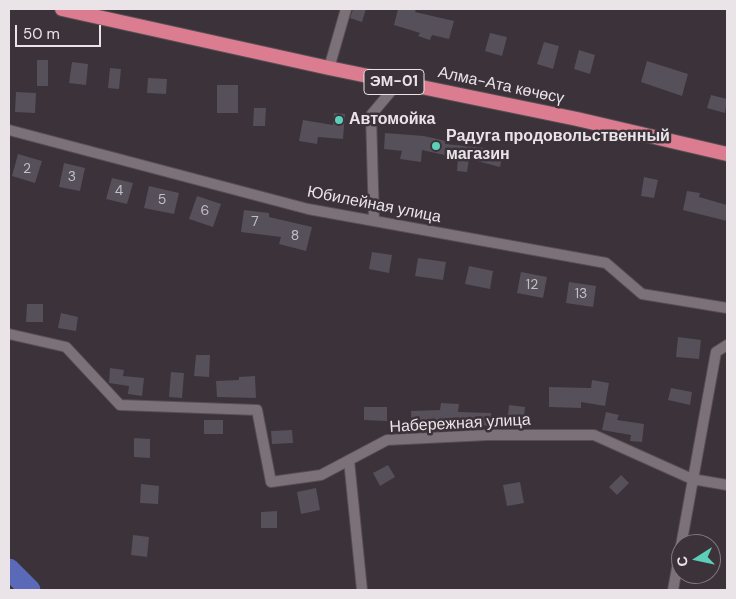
<!DOCTYPE html>
<meta charset="utf-8">
<style>
body{margin:0}
#map{position:relative;width:736px;height:599px;overflow:hidden;background:#3c3239;font-family:"DM Sans",sans-serif}
canvas{display:block}
.frame{position:absolute;inset:0;border:10px solid #eae4e8;pointer-events:none}
.north{position:absolute;left:671px;top:534px;width:50px;height:50px;box-sizing:border-box;background:#3c3239;border:1px solid #82797f;border-radius:50%;rotate:260deg;font-size:14px;font-weight:700;line-height:20px;text-align:center;color:#eae4e8}
.north::after{content:'';display:block;margin:auto;width:18px;height:22px;background:#5cceba;clip-path:polygon(50% 0,100% 100%,50% 72%,0 100%)}
.scale{position:absolute;left:15px;top:25px;width:86px;height:22px;box-sizing:border-box;border:2px solid #eae4e8;border-top:0;padding-left:6px;font-size:15px;line-height:18px;white-space:nowrap;color:#eae4e8;-webkit-text-stroke:4px #3c3239;paint-order:stroke}
</style>
<div id="map">
<canvas width="736" height="599"></canvas>
<div class="frame"></div>
<div class="north">С</div>
<div class="scale">50 m</div>
</div>
<script>
const c = document.querySelector('canvas').getContext('2d');
c.lineJoin = 'round';
const shape = rows => new Path2D(rows.map(r => 'M' + r).join(''));
function strokePath(path, color, width, dash) { c.strokeStyle = color; c.lineWidth = width; c.lineCap = dash ? 'butt' : 'round'; c.setLineDash(dash || []); c.stroke(path); }
function fill(path, color) { c.fillStyle = color; c.fill(path, 'evenodd'); }
function drawText(font, color, halo, rows, align = 'center') {
  c.font = font + ' "DM Sans",sans-serif'; c.lineWidth = 5; c.setLineDash([]); c.textBaseline = 'middle'; c.strokeStyle = halo; c.fillStyle = color; for (const [text, x, y, turn = 0] of rows) {
    c.save(); c.translate(x, y); c.rotate((+turn || 0) * Math.PI / 180); c.textAlign = isNaN(turn) ? turn : align; if (halo) c.strokeText(text, 0, 0); c.fillText(text, 0, 0); c.restore();
  }
}
strokePath(shape([
 [9,569,30,590]
]), '#5b69b9', 21);
fill(shape([
 [353,9,366,9,362,22,350,18],
 [398,9,416,9,415,12,454,21,449,39,432,35,430,40,418,36,420,33,394,25],
 [490,33,507,37,502,56,485,51],
 [544,42,559,46,553,69,537,64],
 [579,50,595,55,590,74,574,69],
 [37,60,48,60,48,86,37,86],
 [647,61,688,74,682,96,641,82],
 [72,62,88,64,86,85,69,83],
 [110,68,121,69,119,89,108,88],
 [148,78,167,79,166,94,147,93],
 [217,85,238,85,238,113,217,113],
 [16,92,36,93,35,113,15,112],
 [711,95,727,99,725,113,707,108],
 [254,108,266,108,265,126,253,126],
 [334,113,345,114,343,139,318,137,317,144,299,141,303,120,333,125],
 [385,133,424,136,446,141,445,144,485,148,503,153,500,167,469,159,467,172,457,171,458,158,422,150,421,162,400,159,402,151,384,149],
 [18,154,42,161,35,183,12,176],
 [64,163,85,168,80,191,59,187],
 [644,177,658,180,654,198,641,196],
 [112,178,133,183,127,204,106,199],
 [149,186,179,193,174,214,144,208],
 [687,191,700,193,699,197,727,205,727,221,683,210],
 [197,196,221,204,213,227,189,219],
 [244,210,269,213,269,217,312,227,306,251,279,244,281,237,241,232],
 [372,252,392,255,389,273,369,269],
 [418,258,446,262,443,280,415,276],
 [469,266,493,271,490,289,465,284],
 [521,272,547,277,543,298,517,293],
 [569,282,596,286,593,307,566,303],
 [27,304,43,304,43,322,26,322],
 [61,313,78,317,76,331,58,328],
 [678,337,701,340,699,359,676,357],
 [196,355,210,355,209,377,194,376],
 [110,368,124,370,123,376,144,378,142,396,128,394,129,386,109,383],
 [171,372,184,373,182,398,169,397],
 [255,376,256,398,217,397,216,381,239,380,239,377],
 [592,380,609,383,605,406,581,402,581,408,549,407,549,387,591,388],
 [671,388,692,392,690,405,668,400],
 [441,403,459,404,458,412,491,413,490,426,426,421,426,430,412,431,411,411,440,410],
 [509,405,525,407,523,428,507,426],
 [364,407,387,407,387,421,364,420],
 [606,412,619,415,617,420,644,424,642,442,630,441,631,435,602,430],
 [204,420,223,420,223,434,204,434],
 [292,430,293,443,272,444,271,431],
 [134,438,150,439,150,458,134,457],
 [388,465,395,477,380,486,373,473],
 [621,475,629,483,617,495,609,487],
 [520,482,524,503,507,506,503,485],
 [141,484,159,486,158,504,140,503],
 [316,488,320,510,301,514,297,492],
 [277,511,277,528,261,528,261,512],
 [133,535,149,537,147,557,131,555]
]), '#55505a');
const minor = shape([
 [329,68,346,9],
 [9,130,308,209,606,263,642,294,727,308],
 [374,221,371,115,398,83],
 [9,334,66,347,120,405,257,410,271,482,321,475,387,440,488,435,594,435,692,479,727,485],
 [349,460,362,590],
 [673,590,716,352,727,345]
]);
const trunk = shape([
 [62,9,329,68,577,119,727,154]
]);
strokePath(minor, '#564f54', 12);
strokePath(trunk, '#564f54', 16);
strokePath(minor, '#7c7178', 10);
strokePath(trunk, '#dc7c90', 14);
for (const [x, y, r, color] of [
 [339,120,5,"#5cceba"],
 [436,146,5,"#5cceba"]
]) { const dot = new Path2D(); dot.arc(x, y, r, 0, 2 * Math.PI); c.fillStyle = color; c.fill(dot); strokePath(dot, '#3c3239', 2); }
drawText('14px', '#c5bfc4', null, [
 ["2",27,169],
 ["3",72,177],
 ["4",119,191],
 ["5",162,200],
 ["6",205,211],
 ["7",255,222],
 ["8",295,236],
 ["12",532,285],
 ["13",581,294]
]);
for (const [x, y, w] of [
 [394,82,60]
]) { const box = new Path2D(); box.roundRect(x - w / 2, y - 12.5, w, 25, 4); c.fillStyle = '#3c3239'; c.fill(box); strokePath(box, '#eae4e8', 1); }
drawText('bold 15px', '#eae4e8', null, [
 ["ЭМ-01",394,82]
]);
drawText('16px', '#eae4e8', '#3c3239', [
 ["Алма-Ата көчөсү",501,86,12],
 ["Юбилейная улица",374,205,11],
 ["Набережная улица",460,424,-3]
]);
drawText('bold 16px', '#eae4e8', '#3c3239', [
 ["Автомойка",349,120],
 ["Радуга продовольственный",446,137],
 ["магазин",446,155]
], 'left');
</script>
